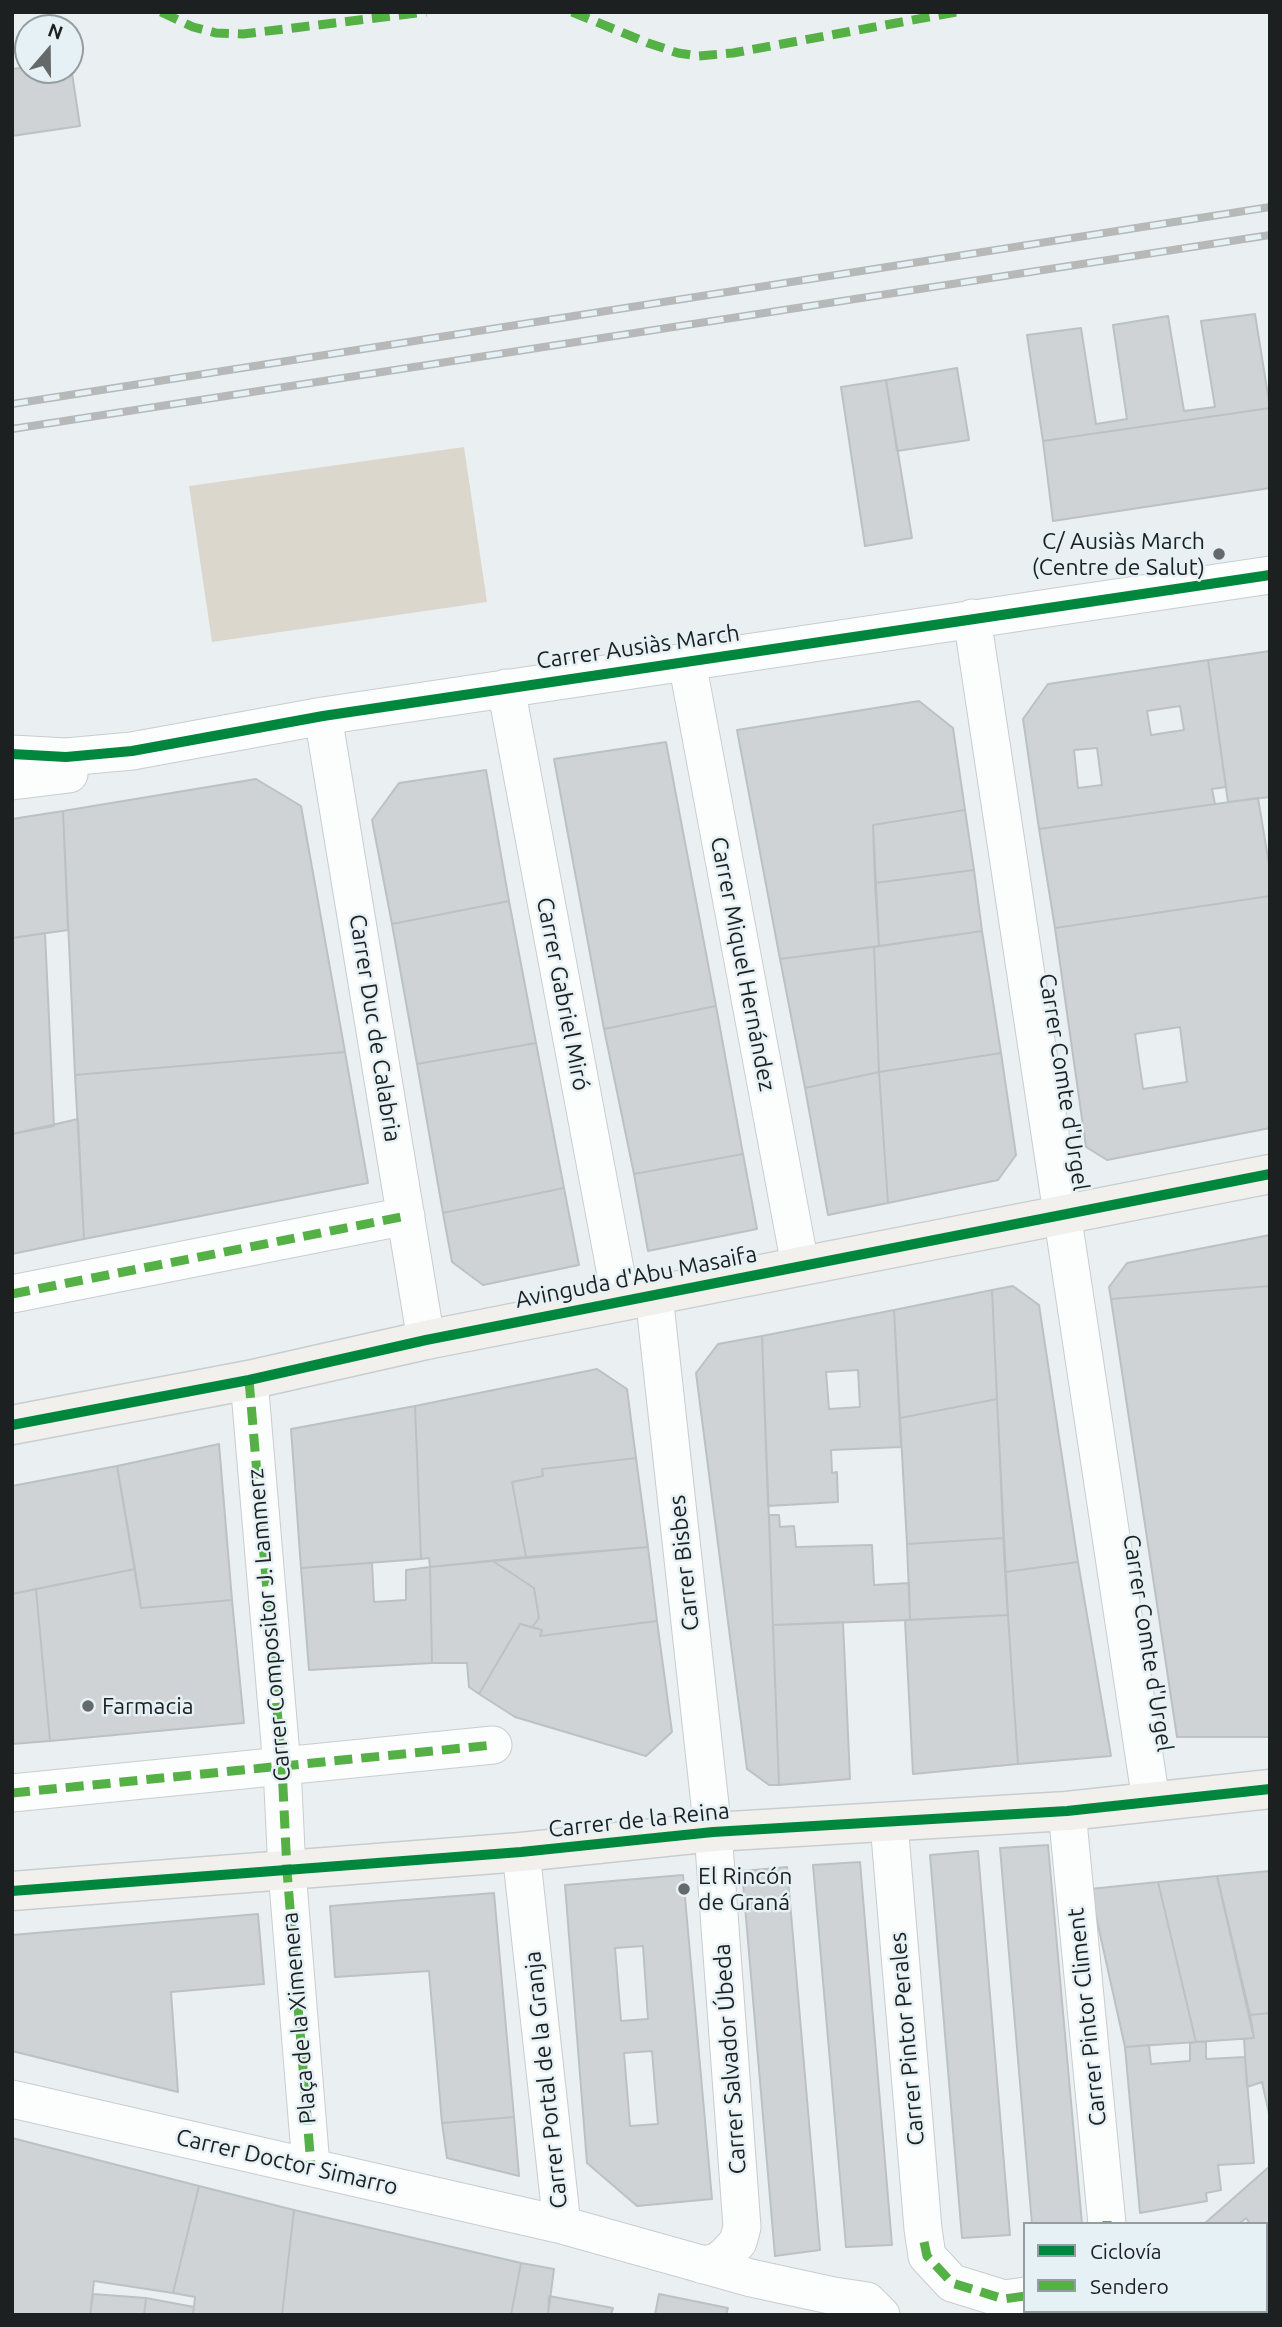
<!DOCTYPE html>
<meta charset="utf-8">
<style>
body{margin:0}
#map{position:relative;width:1282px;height:2327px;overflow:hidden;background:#eaf0f2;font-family:Ubuntu,sans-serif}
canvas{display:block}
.frame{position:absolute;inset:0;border:14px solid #1c2021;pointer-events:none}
.legend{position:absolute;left:1023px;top:2222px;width:245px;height:91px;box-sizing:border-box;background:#e6f1f5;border:2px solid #959da0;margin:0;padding:9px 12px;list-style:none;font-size:21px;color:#1c2021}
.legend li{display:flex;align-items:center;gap:14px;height:35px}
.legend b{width:35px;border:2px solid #959da0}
.north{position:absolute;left:14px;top:14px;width:70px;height:70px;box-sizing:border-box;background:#e6f1f5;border:2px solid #959da0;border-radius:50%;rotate:20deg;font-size:19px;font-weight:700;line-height:28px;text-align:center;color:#1c2021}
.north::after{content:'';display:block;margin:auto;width:24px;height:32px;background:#64696a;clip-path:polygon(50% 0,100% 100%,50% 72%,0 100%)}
</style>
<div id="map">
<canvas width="1282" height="2327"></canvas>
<div class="frame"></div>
<ul class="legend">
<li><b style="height:9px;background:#00873e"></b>Ciclovía</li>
<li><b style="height:9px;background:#55b145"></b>Sendero</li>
</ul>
<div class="north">N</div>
</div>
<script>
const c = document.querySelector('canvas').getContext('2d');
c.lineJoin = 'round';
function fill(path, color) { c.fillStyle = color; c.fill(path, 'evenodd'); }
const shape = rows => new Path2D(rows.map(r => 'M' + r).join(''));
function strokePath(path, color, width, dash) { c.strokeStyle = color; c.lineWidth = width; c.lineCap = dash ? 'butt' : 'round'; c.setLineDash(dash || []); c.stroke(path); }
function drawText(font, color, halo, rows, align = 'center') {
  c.font = font + ' Ubuntu,sans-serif'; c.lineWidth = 5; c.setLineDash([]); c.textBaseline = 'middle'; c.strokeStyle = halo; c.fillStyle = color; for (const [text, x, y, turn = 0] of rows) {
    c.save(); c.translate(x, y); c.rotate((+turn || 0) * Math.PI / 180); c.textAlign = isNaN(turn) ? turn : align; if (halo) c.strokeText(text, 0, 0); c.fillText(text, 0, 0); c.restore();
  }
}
fill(shape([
 [464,447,487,602,212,642,189,486]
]), '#dbd7cc');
const building = shape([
 [70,60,80,126,12,136,12,69,28,67,28,70,70,70,70,60],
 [1255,314,1270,408,1043,441,1027,335,1081,328,1096,424,1127,419,1113,325,1168,316,1184,411,1215,407,1201,321,1255,314],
 [957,368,969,440,897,451,886,380,957,368],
 [886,380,912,538,865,546,841,387,886,380],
 [1270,408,1270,488,1053,521,1043,441,1270,408],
 [1270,651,1270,797,1228,802,1208,660,1270,651],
 [1208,660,1226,787,1212,789,1215,804,1039,829,1023,719,1048,684,1208,660],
 [1180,706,1184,730,1151,735,1147,711,1180,706],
 [1097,748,1102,785,1078,788,1074,750,1097,748],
 [919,701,953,728,965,810,873,825,879,946,780,959,737,730,919,701],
 [666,742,716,1006,604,1029,554,759,666,742],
 [486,770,509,901,392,924,372,820,399,783,486,770],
 [256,779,301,806,345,1052,75,1075,63,811,256,779],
 [1258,798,1270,870,1270,896,1055,928,1039,829,1258,798],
 [965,810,974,870,875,883,873,825,965,810],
 [63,811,68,930,12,938,12,819,63,811],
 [974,870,982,931,879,946,875,883,974,870],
 [1270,896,1270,1128,1107,1160,1086,1147,1055,928,1270,896],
 [1180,1027,1187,1082,1143,1089,1135,1034,1180,1027],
 [509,901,536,1043,417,1064,392,924,509,901],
 [982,931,1001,1053,879,1072,874,947,982,931],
 [45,933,54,1126,12,1134,12,938,45,933],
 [874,947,879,1072,805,1088,780,959,874,947],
 [716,1006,743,1154,634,1174,604,1029,716,1006],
 [536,1043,564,1188,443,1213,417,1064,536,1043],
 [345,1052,368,1183,84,1239,75,1075,345,1052],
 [1001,1053,1016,1155,998,1180,888,1203,879,1072,1001,1053],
 [879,1072,888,1203,828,1215,805,1088,879,1072],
 [78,1119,84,1239,12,1254,12,1134,78,1119],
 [743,1154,757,1229,648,1251,634,1174,743,1154],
 [564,1188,579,1265,483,1285,452,1262,443,1213,564,1188],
 [1270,1235,1270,1286,1111,1299,1109,1287,1127,1263,1270,1235],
 [1013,1286,1039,1305,1078,1562,1005,1572,992,1290,1013,1286],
 [1270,1286,1270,1737,1177,1737,1111,1299,1270,1286],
 [992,1290,997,1399,900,1418,894,1310,992,1290],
 [894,1310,901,1447,831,1450,832,1473,837,1472,838,1502,768,1506,762,1336,894,1310],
 [858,1370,860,1407,829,1409,826,1372,858,1370],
 [762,1336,779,1785,769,1785,747,1769,696,1373,718,1344,762,1336],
 [597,1369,627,1389,636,1458,542,1469,543,1476,512,1482,526,1557,430,1567,429,1558,421,1559,415,1406,597,1369],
 [997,1399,1004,1538,907,1544,900,1418,997,1399],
 [415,1406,421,1559,301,1568,291,1429,415,1406],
 [219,1444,232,1600,141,1608,117,1466,219,1444],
 [636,1458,648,1547,526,1557,512,1482,543,1476,542,1469,636,1458],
 [117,1466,135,1569,12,1594,12,1486,117,1466],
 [769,1515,779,1515,780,1527,794,1526,796,1547,872,1545,874,1585,909,1583,910,1620,773,1625,769,1515],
 [1004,1538,1008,1615,910,1620,907,1544,1004,1538],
 [648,1547,657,1621,540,1636,542,1630,532,1627,539,1618,534,1588,493,1561,648,1547],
 [493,1561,534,1588,539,1618,532,1627,520,1624,479,1694,469,1687,467,1663,432,1663,430,1567,493,1561],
 [1078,1562,1111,1756,1018,1764,1005,1572,1078,1562],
 [372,1563,374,1602,406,1600,406,1570,430,1567,432,1663,309,1670,301,1568,372,1563],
 [135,1569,141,1608,232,1600,244,1723,50,1741,36,1589,135,1569],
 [36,1589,50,1741,12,1744,12,1594,36,1589],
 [1008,1615,1018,1764,913,1774,905,1620,1008,1615],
 [657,1621,672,1732,646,1756,515,1717,479,1694,520,1624,542,1630,540,1636,657,1621],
 [843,1622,850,1779,779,1785,773,1625,843,1622],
 [1048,1845,1082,2224,1032,2224,1000,1848,1048,1845],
 [978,1851,1010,2235,962,2238,930,1855,978,1851],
 [860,1862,892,2245,846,2247,813,1865,860,1862],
 [787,1867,820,2250,775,2256,742,1871,787,1867],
 [1270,1871,1270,2013,1250,2015,1217,1876,1270,1871],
 [683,1875,712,2199,637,2206,587,2163,565,1885,683,1875],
 [643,1946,648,2019,621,2021,615,1948,643,1946],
 [652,2051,658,2124,630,2126,624,2053,652,2051],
 [1217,1876,1254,2038,1196,2042,1158,1882,1217,1876],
 [1158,1882,1196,2042,1125,2047,1090,1889,1158,1882],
 [494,1893,514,2117,442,2123,429,1971,335,1977,330,1906,494,1893],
 [258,1914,264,1984,171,1992,178,2092,12,2051,12,1935,258,1914],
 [1270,2013,1270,2118,1262,2082,1247,2087,1244,2039,1254,2038,1250,2015,1270,2013],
 [1196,2042,1206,2042,1206,2059,1245,2057,1254,2163,1218,2165,1221,2190,1206,2193,1207,2201,1140,2213,1125,2047,1149,2045,1151,2064,1190,2061,1190,2043,1196,2042],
 [514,2117,519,2176,447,2158,442,2123,514,2117],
 [12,2138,199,2186,173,2293,94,2281,90,2315,12,2315,12,2138],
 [1270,2166,1270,2225,1266,2228,1266,2224,1250,2224,1246,2218,1239,2224,1204,2224,1270,2166],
 [199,2186,294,2210,282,2315,193,2315,195,2297,173,2293,199,2186],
 [294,2210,521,2263,511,2315,282,2315,294,2210],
 [521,2263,554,2269,548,2315,511,2315,521,2263],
 [1270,2274,1270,2315,1227,2315,1225,2311,1266,2311,1266,2294,1268,2293,1266,2275,1270,2274],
 [93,2294,146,2298,144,2315,90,2315,93,2294],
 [659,2294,728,2308,726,2315,655,2315,659,2294],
 [549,2296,613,2308,611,2315,548,2315,549,2296],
 [146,2298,194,2307,193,2315,195,2315,144,2315,146,2298],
 [1036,2311,1136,2311,1137,2315,1020,2315,1036,2311],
 [1136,2311,1176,2311,1176,2312,1162,2315,1137,2315,1136,2311]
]);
fill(building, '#cfd3d5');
strokePath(building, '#bcc1c2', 2);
const street = shape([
 [972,618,1151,1801],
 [687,662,800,1265],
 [506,688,621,1301],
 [323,716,426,1340],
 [12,754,66,757,132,751,323,716,1270,575],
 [12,781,69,774],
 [12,1294,406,1216],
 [654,1295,713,1832,742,2227,738,2242,726,2255,717,2262,703,2265],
 [249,1380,282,1767,287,1871,311,2166],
 [12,1793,493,1745],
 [1067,1811,1107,2224],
 [889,1823,923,2229,927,2256,952,2283,1004,2299,1025,2296],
 [521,1852,562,2225],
 [12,2099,562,2225,751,2278,834,2296,867,2301,881,2315]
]);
const secondary = shape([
 [12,1425,249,1380,426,1340,1270,1174],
 [12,1891,521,1852,713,1832,1067,1811,1270,1789]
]);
strokePath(street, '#c8cdcf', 39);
strokePath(secondary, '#c8cdcf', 41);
strokePath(street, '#fcfdfd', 37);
strokePath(secondary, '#f1f0ed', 38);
const rail = shape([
 [12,404,1270,207],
 [12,429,1270,235]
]);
strokePath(rail, '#b7b9b9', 8);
strokePath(rail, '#e6f1f5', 5, [16]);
strokePath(shape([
 [161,12,193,27,216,33,243,34,426,12],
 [572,12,648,43,678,53,698,56,733,53,956,12],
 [12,1294,406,1216],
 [249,1380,282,1767,287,1871,311,2166],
 [12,1793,493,1745],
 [1107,2221,1107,2224],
 [924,2242,927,2256,952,2283,1004,2299,1025,2296]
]), '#55b145', 9, [18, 9]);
strokePath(shape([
 [12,754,66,757,132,751,323,716,1270,575],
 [12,1425,249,1380,426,1340,1270,1174],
 [12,1891,521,1852,713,1832,1067,1811,1270,1789]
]), '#00873e', 10);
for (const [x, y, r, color] of [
 [1219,554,7,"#64696a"],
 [88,1706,7,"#64696a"],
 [684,1889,7,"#64696a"]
]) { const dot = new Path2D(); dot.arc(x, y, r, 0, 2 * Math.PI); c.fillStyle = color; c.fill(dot); strokePath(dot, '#e6f1f5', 2.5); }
drawText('23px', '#1c2021', '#e6f1f5', [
 ["C/ Ausiàs March",1205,541,"right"],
 ["(Centre de Salut)",1205,567,"right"],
 ["Farmacia",102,1706],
 ["El Rincón",698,1876],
 ["de Graná",698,1902]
], 'left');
drawText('23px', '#1c2021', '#e6f1f5', [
 ["Carrer Ausiàs March",638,647,-8],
 ["Carrer Miquel Hernández",743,964,79],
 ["Carrer Gabriel Miró",563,994,79],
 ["Carrer Duc de Calabria",375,1028,81],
 ["Carrer Comte d'Urgel",1064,1082,81],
 ["Avinguda d'Abu Masaifa",636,1277,-11],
 ["Carrer Bisbes",684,1563,-96],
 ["Carrer Compositor J. Lammerz",269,1625,-95],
 ["Carrer Comte d'Urgel",1148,1643,81],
 ["Carrer de la Reina",639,1820,-6],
 ["Carrer Pintor Climent",1087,2017,-96],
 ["Plaça de la Ximenera",299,2018,-95],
 ["Carrer Pintor Perales",907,2039,-95],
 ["Carrer Salvador Úbeda",730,2059,-94],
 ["Carrer Portal de la Granja",546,2080,-96],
 ["Carrer Doctor Simarro",287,2162,13]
]);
</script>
